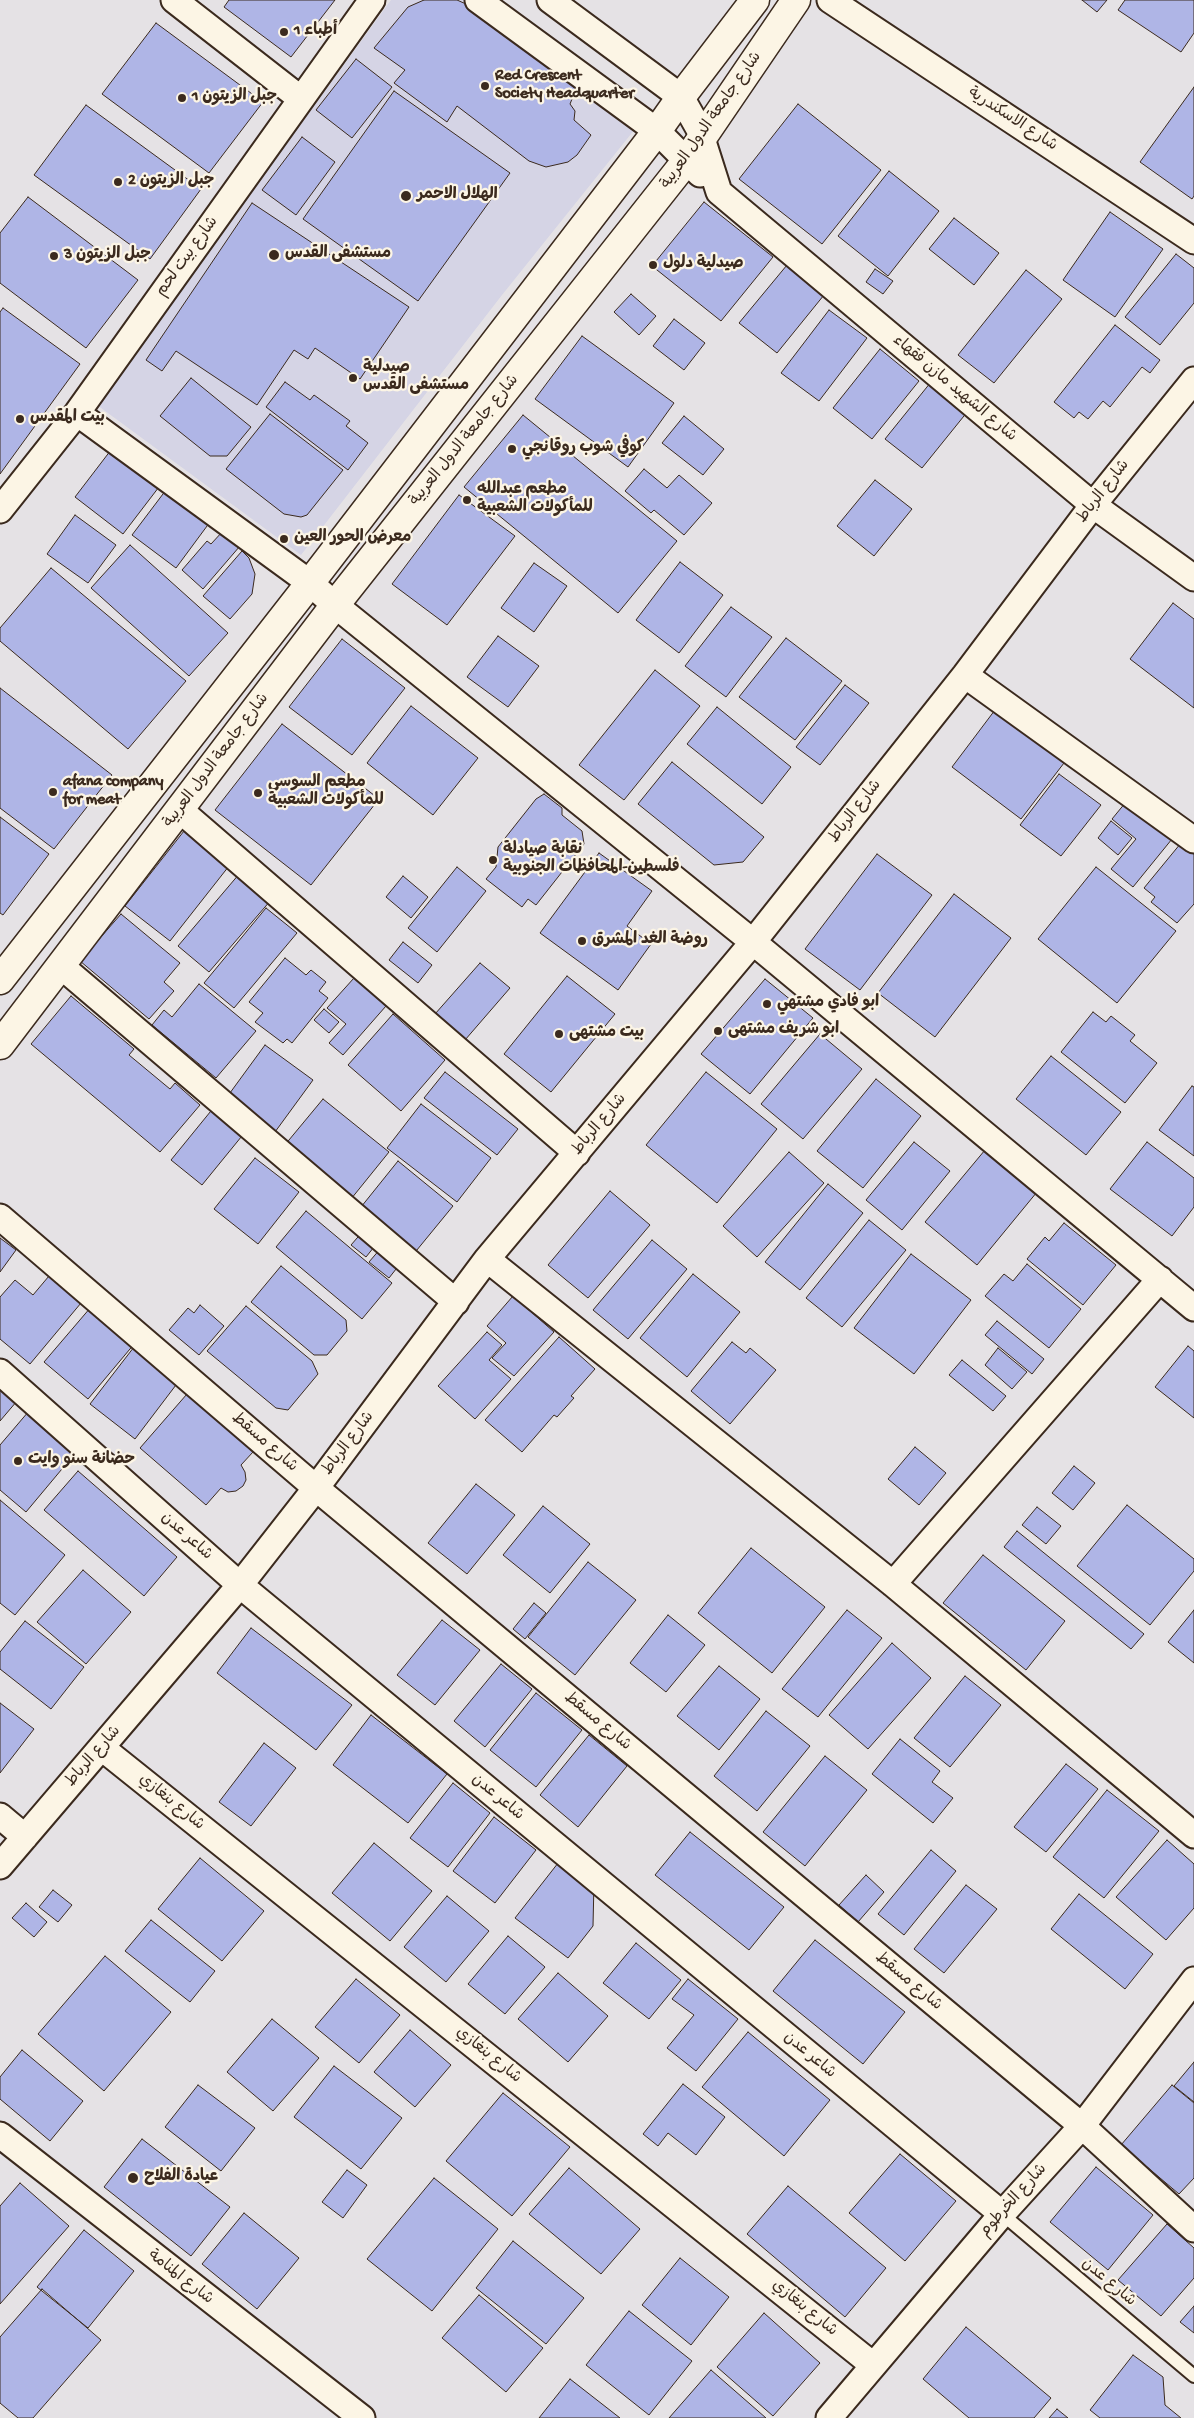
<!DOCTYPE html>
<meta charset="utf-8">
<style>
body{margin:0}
canvas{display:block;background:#e5e2e5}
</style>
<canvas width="1194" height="2418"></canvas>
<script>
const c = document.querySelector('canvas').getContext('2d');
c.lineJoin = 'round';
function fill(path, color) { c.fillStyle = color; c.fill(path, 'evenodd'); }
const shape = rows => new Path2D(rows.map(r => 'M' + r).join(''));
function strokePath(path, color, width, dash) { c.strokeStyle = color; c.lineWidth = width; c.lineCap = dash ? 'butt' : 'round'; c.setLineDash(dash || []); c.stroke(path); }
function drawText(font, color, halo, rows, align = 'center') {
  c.font = font + ' "Gochi Hand","Playpen Sans Arabic",sans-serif'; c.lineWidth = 4.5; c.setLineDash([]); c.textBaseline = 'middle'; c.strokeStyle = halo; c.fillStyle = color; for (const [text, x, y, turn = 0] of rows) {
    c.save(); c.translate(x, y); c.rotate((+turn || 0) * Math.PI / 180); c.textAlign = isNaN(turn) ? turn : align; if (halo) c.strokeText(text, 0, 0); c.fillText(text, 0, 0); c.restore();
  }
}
fill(shape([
 [391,0,484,0,635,129,502,295,301,555,97,405]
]), '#d5d4e5');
const building = shape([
 [229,0,335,0,291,57,224,7,229,0],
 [424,0,457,0,475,8,576,89,570,104,575,111,574,120,591,135,577,155,568,162,546,167,529,161,457,106,447,122,394,83,405,70,374,48,408,7,424,0],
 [1082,0,1107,0,1097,12,1082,0],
 [1125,0,1194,0,1194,33,1181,52,1118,10,1125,0],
 [156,23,263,102,209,173,102,94,156,23],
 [356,59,392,87,352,138,316,110,356,59],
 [1194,87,1194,196,1192,199,1140,162,1194,87],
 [394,91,510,173,418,301,303,219,394,91],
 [798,104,881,170,822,244,739,179,798,104],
 [86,105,201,189,150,259,34,175,86,105],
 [302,137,335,162,296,215,262,190,302,137],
 [889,171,939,211,888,276,838,236,889,171],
 [28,197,138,280,86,348,0,283,0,233,28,197],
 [704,202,773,257,721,321,652,266,704,202],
 [252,203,409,307,360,379,315,348,308,359,294,350,257,405,176,351,162,371,146,360,252,203],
 [1110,212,1163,249,1115,317,1063,280,1110,212],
 [954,218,999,253,974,285,929,249,954,218],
 [1176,254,1194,268,1194,303,1160,345,1125,317,1176,254],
 [787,265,824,295,777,353,739,323,787,265],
 [875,269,893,281,883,294,866,282,875,269],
 [1026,270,1062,299,994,383,958,355,1026,270],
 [631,294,656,316,639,335,614,312,631,294],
 [3,308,80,364,0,474,0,312,3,308],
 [829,310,867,338,819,401,781,373,829,310],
 [674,319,705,343,684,370,653,346,674,319],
 [1115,325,1160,360,1150,373,1142,367,1110,407,1103,401,1088,419,1079,412,1074,418,1054,402,1115,325],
 [582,336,674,403,628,467,535,399,582,336],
 [880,349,919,381,872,439,833,408,880,349],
 [191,378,251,427,227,456,210,456,160,416,191,378],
 [285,382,310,400,314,395,350,421,346,426,368,443,348,470,266,407,285,382],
 [931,382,968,411,922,468,885,439,931,382],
 [270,414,343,470,307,515,301,517,284,514,226,469,270,414],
 [523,415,677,541,618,613,464,487,523,415],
 [684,416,724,449,703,475,662,443,684,416],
 [114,446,162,483,123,534,75,497,114,446],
 [644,469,667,488,679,475,712,503,684,535,654,510,651,513,625,491,644,469],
 [875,480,912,509,874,556,837,526,875,480],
 [166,490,210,522,176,568,132,535,166,490],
 [459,495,515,536,447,625,392,584,459,495],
 [75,515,116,545,88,583,47,554,75,515],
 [223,531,240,546,203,589,182,570,207,541,211,544,223,531],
 [130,545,228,633,189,676,91,588,130,545],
 [242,551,249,558,255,574,252,594,230,619,203,596,242,551],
 [680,562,723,595,679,653,636,620,680,562],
 [534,563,567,586,534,632,501,608,534,563],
 [51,568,186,681,128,749,0,641,0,628,51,568],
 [1173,603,1194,619,1194,708,1130,659,1173,603],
 [731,607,772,637,726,697,685,666,731,607],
 [498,636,539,666,508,707,467,677,498,636],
 [786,638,842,681,795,740,739,697,786,638],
 [342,639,405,688,352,755,289,707,342,639],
 [655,670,700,706,624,800,579,765,655,670],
 [845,685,869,703,820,765,796,747,845,685],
 [0,688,112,775,54,849,0,808,0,688],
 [411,706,478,758,433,815,367,763,411,706],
 [717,707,791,767,762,804,687,744,717,707],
 [995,710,1064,763,1021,819,952,767,995,710],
 [282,724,379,799,311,885,215,810,282,724],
 [672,762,764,837,743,862,714,865,638,804,672,762],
 [1059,774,1101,805,1061,856,1020,825,1059,774],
 [544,794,562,808,562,815,582,831,584,844,536,905,528,899,522,907,486,879,496,867,498,847,536,799,544,794],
 [1126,802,1172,839,1133,887,1111,869,1136,839,1112,819,1126,802],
 [0,817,49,854,3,915,0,913,0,817],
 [1111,821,1132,838,1118,855,1098,838,1111,821],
 [184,831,229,866,170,941,125,906,184,831],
 [1181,843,1194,854,1194,904,1177,923,1151,902,1155,897,1144,888,1181,843],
 [599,853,652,891,627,926,651,944,618,990,540,933,599,853],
 [877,854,932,895,860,990,805,949,877,854],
 [457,867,486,891,437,952,408,928,457,867],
 [1096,867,1176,931,1117,1003,1038,939,1096,867],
 [240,873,271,900,209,972,178,946,240,873],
 [403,876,428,897,411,918,386,897,403,876],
 [954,894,1011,938,935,1037,878,993,954,894],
 [266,908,297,933,234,1008,204,983,266,908],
 [121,914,180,963,164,982,174,991,149,1019,80,961,121,914],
 [403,942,432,965,418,983,389,960,403,942],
 [285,958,306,975,311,970,326,982,319,991,328,998,292,1043,287,1039,283,1043,255,1022,263,1013,249,1002,285,958],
 [480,963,510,988,465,1040,435,1014,480,963],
 [567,976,615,1014,551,1092,504,1054,567,976],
 [354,978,386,1006,343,1055,329,1043,346,1024,327,1008,354,978],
 [765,979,813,1018,750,1094,701,1054,765,979],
 [199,984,256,1031,216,1078,152,1025,164,1010,172,1017,199,984],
 [71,996,134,1049,129,1055,170,1089,175,1083,200,1105,160,1152,31,1044,71,996],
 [324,1009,339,1022,329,1033,314,1020,324,1009],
 [1093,1012,1106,1022,1111,1016,1135,1035,1130,1041,1157,1063,1125,1103,1061,1052,1093,1012],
 [393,1014,445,1060,401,1111,348,1065,393,1014],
 [820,1034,862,1069,803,1139,761,1104,820,1034],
 [265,1045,313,1080,275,1132,227,1097,265,1045],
 [1051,1056,1121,1112,1086,1155,1016,1099,1051,1056],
 [445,1072,518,1129,497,1155,424,1098,445,1072],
 [706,1072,777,1129,717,1203,646,1145,706,1072],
 [876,1079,921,1116,863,1188,817,1151,876,1079],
 [1192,1086,1194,1087,1194,1156,1159,1130,1192,1086],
 [323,1099,389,1152,351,1199,284,1146,323,1099],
 [421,1104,491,1158,457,1202,387,1148,421,1104],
 [215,1106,246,1131,202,1185,171,1160,215,1106],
 [914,1142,950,1171,902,1230,866,1200,914,1142],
 [1147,1142,1194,1178,1194,1207,1172,1236,1110,1189,1147,1142],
 [985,1150,1037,1192,977,1265,925,1222,985,1150],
 [789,1152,824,1183,757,1257,723,1226,789,1152],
 [255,1158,299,1192,258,1244,214,1209,255,1158],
 [398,1161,453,1206,412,1256,357,1212,398,1161],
 [828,1184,863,1213,800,1290,765,1262,828,1184],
 [610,1191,650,1225,588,1298,548,1265,610,1191],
 [306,1211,392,1283,362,1319,276,1247,306,1211],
 [869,1220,906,1250,842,1327,806,1298,869,1220],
 [1064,1223,1116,1265,1083,1305,1027,1259,1045,1237,1049,1241,1064,1223],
 [364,1230,378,1242,366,1257,351,1245,364,1230],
 [0,1238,16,1250,0,1272,0,1238],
 [652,1240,687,1269,628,1339,593,1310,652,1240],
 [381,1248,400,1264,389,1278,369,1262,381,1248],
 [911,1254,971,1300,914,1374,854,1328,911,1254],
 [1027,1264,1081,1309,1049,1348,985,1296,1004,1274,1013,1281,1027,1264],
 [281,1266,346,1320,347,1331,327,1355,314,1355,251,1302,281,1266],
 [693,1274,740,1312,687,1377,640,1338,693,1274],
 [49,1276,81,1303,30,1364,0,1339,0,1297,15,1280,33,1295,49,1276],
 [513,1296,554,1332,514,1376,492,1358,506,1343,487,1326,513,1296],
 [200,1305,224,1326,199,1355,169,1330,188,1308,194,1313,200,1305],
 [246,1306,312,1361,318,1374,288,1410,276,1408,207,1351,246,1306],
 [91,1307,135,1343,88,1399,44,1362,91,1307],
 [997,1321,1044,1359,1032,1374,985,1335,997,1321],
 [487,1332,502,1345,489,1360,511,1379,475,1419,438,1386,487,1332],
 [559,1337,595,1369,571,1396,574,1398,557,1417,554,1415,522,1452,485,1420,559,1337],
 [732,1342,746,1353,750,1348,776,1370,730,1424,691,1391,732,1342],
 [1188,1346,1194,1351,1194,1418,1155,1387,1188,1346],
 [134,1347,179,1381,135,1439,90,1404,134,1347],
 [998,1348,1027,1372,1012,1389,985,1365,998,1348],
 [962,1360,1006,1396,993,1411,949,1375,962,1360],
 [0,1387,17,1401,0,1421,0,1387],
 [187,1394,253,1452,241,1465,245,1472,246,1480,243,1486,236,1491,228,1492,221,1488,206,1505,140,1448,187,1394],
 [29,1411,77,1451,26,1512,0,1490,0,1445,29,1411],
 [915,1447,946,1473,919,1505,888,1479,915,1447],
 [1074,1466,1095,1483,1073,1510,1052,1493,1074,1466],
 [78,1471,177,1557,144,1596,44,1510,78,1471],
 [476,1484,515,1515,467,1574,428,1543,476,1484],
 [0,1500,65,1555,15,1615,0,1603,0,1500],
 [1127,1505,1194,1559,1194,1571,1150,1625,1077,1566,1127,1505],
 [543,1506,590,1544,550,1593,503,1555,543,1506],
 [1037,1507,1061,1526,1046,1544,1022,1525,1037,1507],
 [1017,1531,1144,1634,1131,1649,1004,1547,1017,1531],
 [751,1548,825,1607,772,1673,698,1613,751,1548],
 [983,1555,1065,1621,1026,1670,943,1603,983,1555],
 [588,1562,636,1600,575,1675,528,1637,588,1562],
 [83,1570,131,1612,86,1664,37,1622,83,1570],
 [534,1603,546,1613,525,1639,513,1629,534,1603],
 [847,1610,882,1638,818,1717,782,1689,847,1610],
 [1194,1610,1194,1663,1168,1642,1194,1610],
 [668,1615,705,1645,666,1692,630,1663,668,1615],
 [442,1620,480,1650,435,1705,397,1675,442,1620],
 [25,1621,84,1667,51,1709,0,1669,0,1652,25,1621],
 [251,1628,352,1705,316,1750,217,1673,251,1628],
 [892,1643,931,1678,868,1749,829,1715,892,1643],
 [501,1664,532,1689,485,1747,454,1721,501,1664],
 [719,1666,760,1699,719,1750,677,1716,719,1666],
 [965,1676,1001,1705,950,1767,914,1738,965,1676],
 [536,1693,582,1730,536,1787,490,1750,536,1693],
 [0,1703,34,1729,0,1773,0,1703],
 [766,1711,810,1746,757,1811,714,1776,766,1711],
 [371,1715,447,1774,408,1823,333,1765,371,1715],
 [589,1735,627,1766,578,1827,540,1795,589,1735],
 [900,1739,940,1771,932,1782,953,1798,933,1823,872,1774,900,1739],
 [264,1743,296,1768,251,1826,219,1802,264,1743],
 [825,1756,867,1790,805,1866,763,1832,825,1756],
 [1066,1764,1098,1789,1046,1852,1014,1827,1066,1764],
 [453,1783,490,1813,448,1867,410,1838,453,1783],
 [1107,1790,1159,1831,1104,1898,1053,1857,1107,1790],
 [494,1817,536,1850,495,1903,453,1871,494,1817],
 [690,1832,784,1907,749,1950,655,1875,690,1832],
 [1167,1840,1194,1864,1194,1908,1166,1940,1116,1897,1167,1840],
 [374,1843,432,1891,390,1941,332,1893,374,1843],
 [931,1850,956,1871,904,1935,878,1914,931,1850],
 [200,1858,264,1911,222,1961,158,1909,200,1858],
 [562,1858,594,1882,593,1926,568,1958,515,1918,562,1858],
 [866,1875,884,1892,858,1922,839,1905,866,1875],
 [966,1885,997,1909,944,1973,914,1949,966,1885],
 [53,1890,72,1905,58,1922,39,1907,53,1890],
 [1079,1894,1153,1954,1125,1989,1051,1929,1079,1894],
 [447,1896,489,1931,446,1982,404,1947,447,1896],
 [26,1903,47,1922,34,1937,12,1918,26,1903],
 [151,1920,215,1971,190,2002,125,1951,151,1920],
 [508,1936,545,1967,505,2014,468,1984,508,1936],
 [815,1940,905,2012,863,2064,773,1991,815,1940],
 [636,1943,681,1980,649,2019,603,1983,636,1943],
 [105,1956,171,2012,104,2091,38,2034,105,1956],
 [558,1973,608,2016,568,2062,518,2019,558,1973],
 [356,1979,400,2015,359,2063,315,2027,356,1979],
 [688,1979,738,2019,696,2071,667,2048,694,2015,672,1999,688,1979],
 [272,2019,319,2058,273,2111,227,2072,272,2019],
 [410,2030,451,2065,415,2107,374,2072,410,2030],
 [748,2032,830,2100,784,2156,702,2087,748,2032],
 [22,2050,83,2101,50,2141,0,2099,0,2077,22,2050],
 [1194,2062,1194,2102,1174,2086,1194,2062],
 [334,2066,402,2118,361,2169,294,2117,334,2066],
 [683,2084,725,2117,696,2155,668,2133,658,2146,643,2134,683,2084],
 [198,2085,255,2128,221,2171,165,2127,198,2085],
 [1172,2085,1194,2103,1194,2178,1179,2194,1121,2145,1172,2085],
 [503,2093,570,2147,512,2216,446,2161,503,2093],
 [142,2139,230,2207,191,2256,104,2187,142,2139],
 [900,2154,956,2201,905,2261,849,2213,900,2154],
 [1096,2167,1153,2215,1108,2270,1050,2222,1096,2167],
 [569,2168,640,2229,601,2274,529,2214,569,2168],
 [347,2170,367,2185,343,2218,322,2202,347,2170],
 [434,2178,498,2229,432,2311,367,2259,434,2178],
 [20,2183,69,2226,0,2304,0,2206,20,2183],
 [788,2186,886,2268,845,2317,747,2234,788,2186],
 [244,2213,299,2258,257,2309,202,2264,244,2213],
 [1167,2224,1194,2248,1194,2278,1161,2316,1118,2280,1167,2224],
 [84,2230,134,2271,88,2328,37,2287,84,2230],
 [513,2241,584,2298,546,2344,476,2288,513,2241],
 [680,2258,729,2297,691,2345,642,2305,680,2258],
 [42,2289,101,2340,33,2418,18,2418,0,2403,0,2337,42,2289],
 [479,2295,543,2348,506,2392,442,2338,479,2295],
 [1194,2306,1194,2333,1180,2322,1194,2306],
 [629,2311,692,2361,649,2415,586,2365,629,2311],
 [764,2313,820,2363,773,2416,717,2367,764,2313],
 [966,2327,1051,2398,1034,2418,969,2418,923,2379,966,2327],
 [1133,2355,1163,2377,1165,2405,1181,2418,1100,2418,1090,2410,1133,2355],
 [711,2370,766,2418,669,2418,711,2370],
 [570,2379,620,2418,539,2418,570,2379],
 [1057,2409,1068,2418,1049,2418,1057,2409]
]);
fill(building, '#afb5e6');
strokePath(building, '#3b2a1e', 1);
const lane = shape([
 [1002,2214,1194,2376]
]);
const street = shape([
 [174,0,301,99],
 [478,0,657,131,700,174],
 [550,0,681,97,699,129,719,192,1093,505,1194,578],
 [830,0,1194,241],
 [77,413,310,583,335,605,753,942,1194,1308],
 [0,510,77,413,372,0],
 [965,675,1194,840],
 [180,810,577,1153],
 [61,966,456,1302],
 [0,1217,316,1488,1082,2126,1194,2229],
 [487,1259,893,1584,1194,1835],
 [0,1372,240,1585,1002,2214],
 [893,1584,1160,1279],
 [102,1748,873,2365],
 [0,1816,25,1837],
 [0,1866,240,1585,316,1488,487,1259,753,942,965,675,1093,505,1194,380],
 [0,2135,362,2418],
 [829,2418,1002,2214,1082,2126,1194,1980]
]);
const secondary = shape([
 [0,980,310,583,657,131,681,97,755,0],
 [0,1045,335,605,687,160,796,0]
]);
strokePath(lane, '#3b2a1e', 16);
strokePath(street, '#3b2a1e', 29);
strokePath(secondary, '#3b2a1e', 31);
strokePath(lane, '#fcf5e5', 12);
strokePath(street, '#fcf5e5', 25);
strokePath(secondary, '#fcf5e5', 28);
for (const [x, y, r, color] of [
 [284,32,5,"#3b2a1e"],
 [485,86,5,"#3b2a1e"],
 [182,98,5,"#3b2a1e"],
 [118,182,5,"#3b2a1e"],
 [406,196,6,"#3b2a1e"],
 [274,255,6,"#3b2a1e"],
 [54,256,5,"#3b2a1e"],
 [653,265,5,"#3b2a1e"],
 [353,378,5,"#3b2a1e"],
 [20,419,5,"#3b2a1e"],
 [512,449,5,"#3b2a1e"],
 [467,500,5,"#3b2a1e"],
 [284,539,5,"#3b2a1e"],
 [53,792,5,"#3b2a1e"],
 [258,793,5,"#3b2a1e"],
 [493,860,5,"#3b2a1e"],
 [582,941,5,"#3b2a1e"],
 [767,1004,5,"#3b2a1e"],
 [718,1031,5,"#3b2a1e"],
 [559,1034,5,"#3b2a1e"],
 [18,1461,5,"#3b2a1e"],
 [133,2178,6,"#3b2a1e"]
]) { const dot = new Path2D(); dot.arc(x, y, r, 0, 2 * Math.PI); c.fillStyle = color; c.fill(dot); strokePath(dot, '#fcf5e5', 2); }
drawText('bold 16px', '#3b2a1e', '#fcf5e5', [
 ["أطباء 1",294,32],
 ["Red Crescent",495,77],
 ["Society Headquarter",495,95],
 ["جبل الزيتون 1",192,98],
 ["جبل الزيتون 2",128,182],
 ["الهلال الاحمر",417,196],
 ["مستشفى القدس",285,255],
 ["جبل الزيتون 3",64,256],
 ["صيدلية دلول",663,265],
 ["صيدلية",363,369],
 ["مستشفى القدس",363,387],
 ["بيت المقدس",30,419],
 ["كوفي شوب روقانجي",522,449],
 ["مطعم عبدالله",477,491],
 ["للمأكولات الشعبية",477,509],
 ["معرض الحور العين",294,539],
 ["afana company",63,783],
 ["for meat",63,801],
 ["مطعم السوسي",268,784],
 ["للمأكولات الشعبية",268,802],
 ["نقابة صيادلة",503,851],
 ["فلسطين-المحافظات الجنوبية",503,869],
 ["روضة الغد المشرق",592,941],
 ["ابو فادي مشتهي",777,1004],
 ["ابو شريف مشتهى",728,1031],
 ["بيت مشتهى",569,1034],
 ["حضانة سنو وايت",28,1461],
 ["عيادة الفلاح",144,2178]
], 'left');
drawText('16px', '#3b2a1e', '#fcf5e5', [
 ["شارع الاسكندرية",1012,120,33],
 ["شارع جامعة الدول العربية",712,121,-55],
 ["شارع بيت لحم",188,257,-54],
 ["شارع الشهيد مازن فقهاء",954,389,40],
 ["شارع جامعة الدول العربية",465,441,-51],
 ["شارع الرباط",1104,492,-52],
 ["شارع جامعة الدول العربية",217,761,-53],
 ["شارع الرباط",856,812,-52],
 ["شارع الرباط",600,1125,-50],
 ["شارع مسقط",264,1443,41],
 ["شارع الرباط",349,1444,-53],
 ["شاعر عدن",186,1537,42],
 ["شارع مسقط",597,1722,40],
 ["شارع الرباط",94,1757,-49],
 ["شاعر عدن",497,1798,40],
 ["شارع بنغازي",171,1803,39],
 ["شارع مسقط",908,1982,40],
 ["شارع بنغازي",488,2056,39],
 ["شاعر عدن",809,2056,40],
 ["شارع الخرطوم",1014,2201,-48],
 ["شارع المنامة",180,2278,38],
 ["شارع عدن",1108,2283,40],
 ["شارع بنغازي",804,2309,39]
]);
</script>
